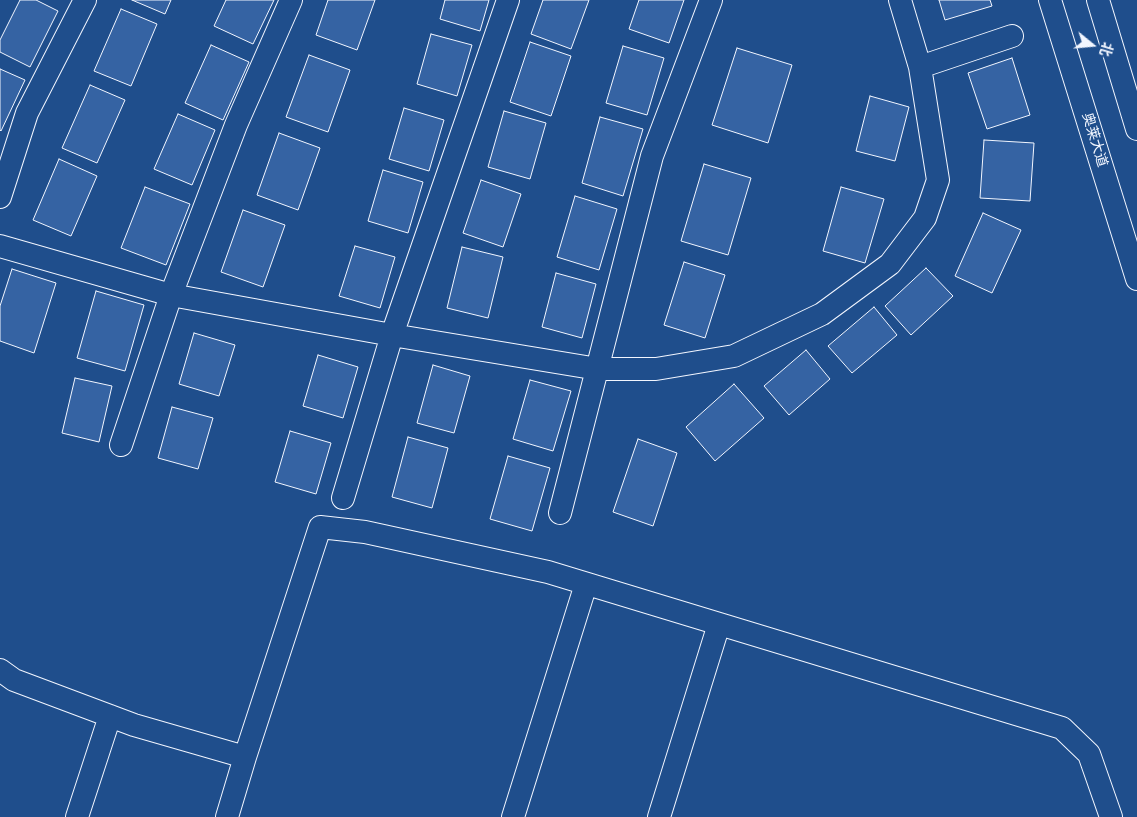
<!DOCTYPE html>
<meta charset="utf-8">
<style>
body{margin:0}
#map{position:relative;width:1137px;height:817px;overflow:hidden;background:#1f4e8c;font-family:Roboto,"Noto Sans SC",sans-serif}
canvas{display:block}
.north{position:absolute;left:1067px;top:20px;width:50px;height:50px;-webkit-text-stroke:4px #1f4e8c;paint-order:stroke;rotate:107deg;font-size:14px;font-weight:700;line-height:20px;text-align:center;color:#f2f6ff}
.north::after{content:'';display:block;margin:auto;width:18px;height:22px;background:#f2f6ff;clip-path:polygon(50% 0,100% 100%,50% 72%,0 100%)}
</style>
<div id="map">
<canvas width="1137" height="817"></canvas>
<div class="north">北</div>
</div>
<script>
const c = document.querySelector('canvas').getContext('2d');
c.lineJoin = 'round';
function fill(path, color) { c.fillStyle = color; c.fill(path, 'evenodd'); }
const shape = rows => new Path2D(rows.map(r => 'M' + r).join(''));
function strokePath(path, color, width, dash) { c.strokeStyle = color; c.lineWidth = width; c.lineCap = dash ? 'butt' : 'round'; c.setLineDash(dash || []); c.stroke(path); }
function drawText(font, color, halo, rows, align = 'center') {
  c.font = font + ' Roboto,"Noto Sans SC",sans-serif'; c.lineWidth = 4; c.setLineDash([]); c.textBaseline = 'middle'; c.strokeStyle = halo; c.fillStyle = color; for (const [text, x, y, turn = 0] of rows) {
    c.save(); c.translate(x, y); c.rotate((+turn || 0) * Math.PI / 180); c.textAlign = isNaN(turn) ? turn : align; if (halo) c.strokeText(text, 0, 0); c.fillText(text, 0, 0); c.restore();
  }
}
const building = shape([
 [20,0,36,0,58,11,30,67,0,52,0,40,20,0],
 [132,0,171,0,165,14,132,0],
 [226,0,274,0,253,44,214,26,226,0],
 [328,0,375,0,357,50,316,35,328,0],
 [445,0,489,0,480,31,440,19,445,0],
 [543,0,589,0,571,49,531,34,543,0],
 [639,0,684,0,669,43,629,29,639,0],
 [939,0,990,0,992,6,945,20,939,0],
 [121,9,157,24,131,86,94,71,121,9],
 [431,34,472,45,457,96,417,84,431,34],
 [530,42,571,56,551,116,510,102,530,42],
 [211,45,249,62,223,120,185,103,211,45],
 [623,46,664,58,647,115,606,103,623,46],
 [737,48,792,65,768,143,712,125,737,48],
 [309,55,350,70,328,132,286,117,309,55],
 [1012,58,1030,115,987,129,968,73,1012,58],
 [0,69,25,80,1,131,0,130,0,69],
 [90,85,125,100,97,163,62,148,90,85],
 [870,96,909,107,895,161,856,151,870,96],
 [404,108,444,120,429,171,389,159,404,108],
 [504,111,546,123,530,179,488,167,504,111],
 [178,114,215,130,192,185,154,169,178,114],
 [600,117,643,129,623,196,582,183,600,117],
 [279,133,320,148,298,210,257,195,279,133],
 [984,140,1034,143,1030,201,980,198,984,140],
 [59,159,97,176,71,236,33,220,59,159],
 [704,164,751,178,728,255,681,241,704,164],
 [383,170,423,182,408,233,368,221,383,170],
 [481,180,521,194,503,247,463,233,481,180],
 [145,187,190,204,166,265,121,248,145,187],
 [841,187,884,199,865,263,823,251,841,187],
 [575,196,617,209,599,270,557,257,575,196],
 [243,210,285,225,263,287,221,272,243,210],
 [983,213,1021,230,992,293,955,276,983,213],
 [355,246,395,257,380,308,339,296,355,246],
 [462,247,503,257,488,318,447,308,462,247],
 [684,262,725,275,705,338,664,325,684,262],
 [926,268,953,296,911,335,885,306,926,268],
 [12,269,56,283,34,353,0,341,0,306,12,269],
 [556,273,596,284,582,338,542,327,556,273],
 [96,291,144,305,125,371,77,358,96,291],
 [874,307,897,335,852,373,828,346,874,307],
 [194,333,235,345,219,396,179,384,194,333],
 [806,350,830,379,789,415,764,386,806,350],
 [318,355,358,367,343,418,303,406,318,355],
 [433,365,470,376,454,433,417,423,433,365],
 [75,378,112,386,99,442,62,433,75,378],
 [530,380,571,391,553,451,513,439,530,380],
 [734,384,764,418,715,461,686,427,734,384],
 [172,407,213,418,198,469,158,458,172,407],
 [290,431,331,443,316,494,275,482,290,431],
 [408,437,448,448,432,508,392,497,408,437],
 [638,439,677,453,653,526,613,512,638,439],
 [508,456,550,468,532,531,490,519,508,456]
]);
fill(building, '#3563a3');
strokePath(building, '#f2f6ff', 1);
const minor = shape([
 [1050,0,1137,279],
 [1098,0,1137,129],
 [920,67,1012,36],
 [0,197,27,113,85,0],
 [0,246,171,295,392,335,598,369,656,369,734,356,822,314,890,264,925,218,938,180,920,67,900,0],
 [121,445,171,295,236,125,291,0],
 [343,498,392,335,508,0],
 [560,513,652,156,711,0],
 [0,670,14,680,134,725,245,757,320,527,365,532,548,572,1062,728,1089,754,1111,817],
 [77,817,110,716],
 [227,817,245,757],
 [513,817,586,584],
 [659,817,719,624]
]);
strokePath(minor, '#f2f6ff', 24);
strokePath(minor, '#1f4e8c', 22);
drawText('14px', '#f2f6ff', '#1f4e8c', [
 ["奥莱大道",1094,140,73]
]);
</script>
